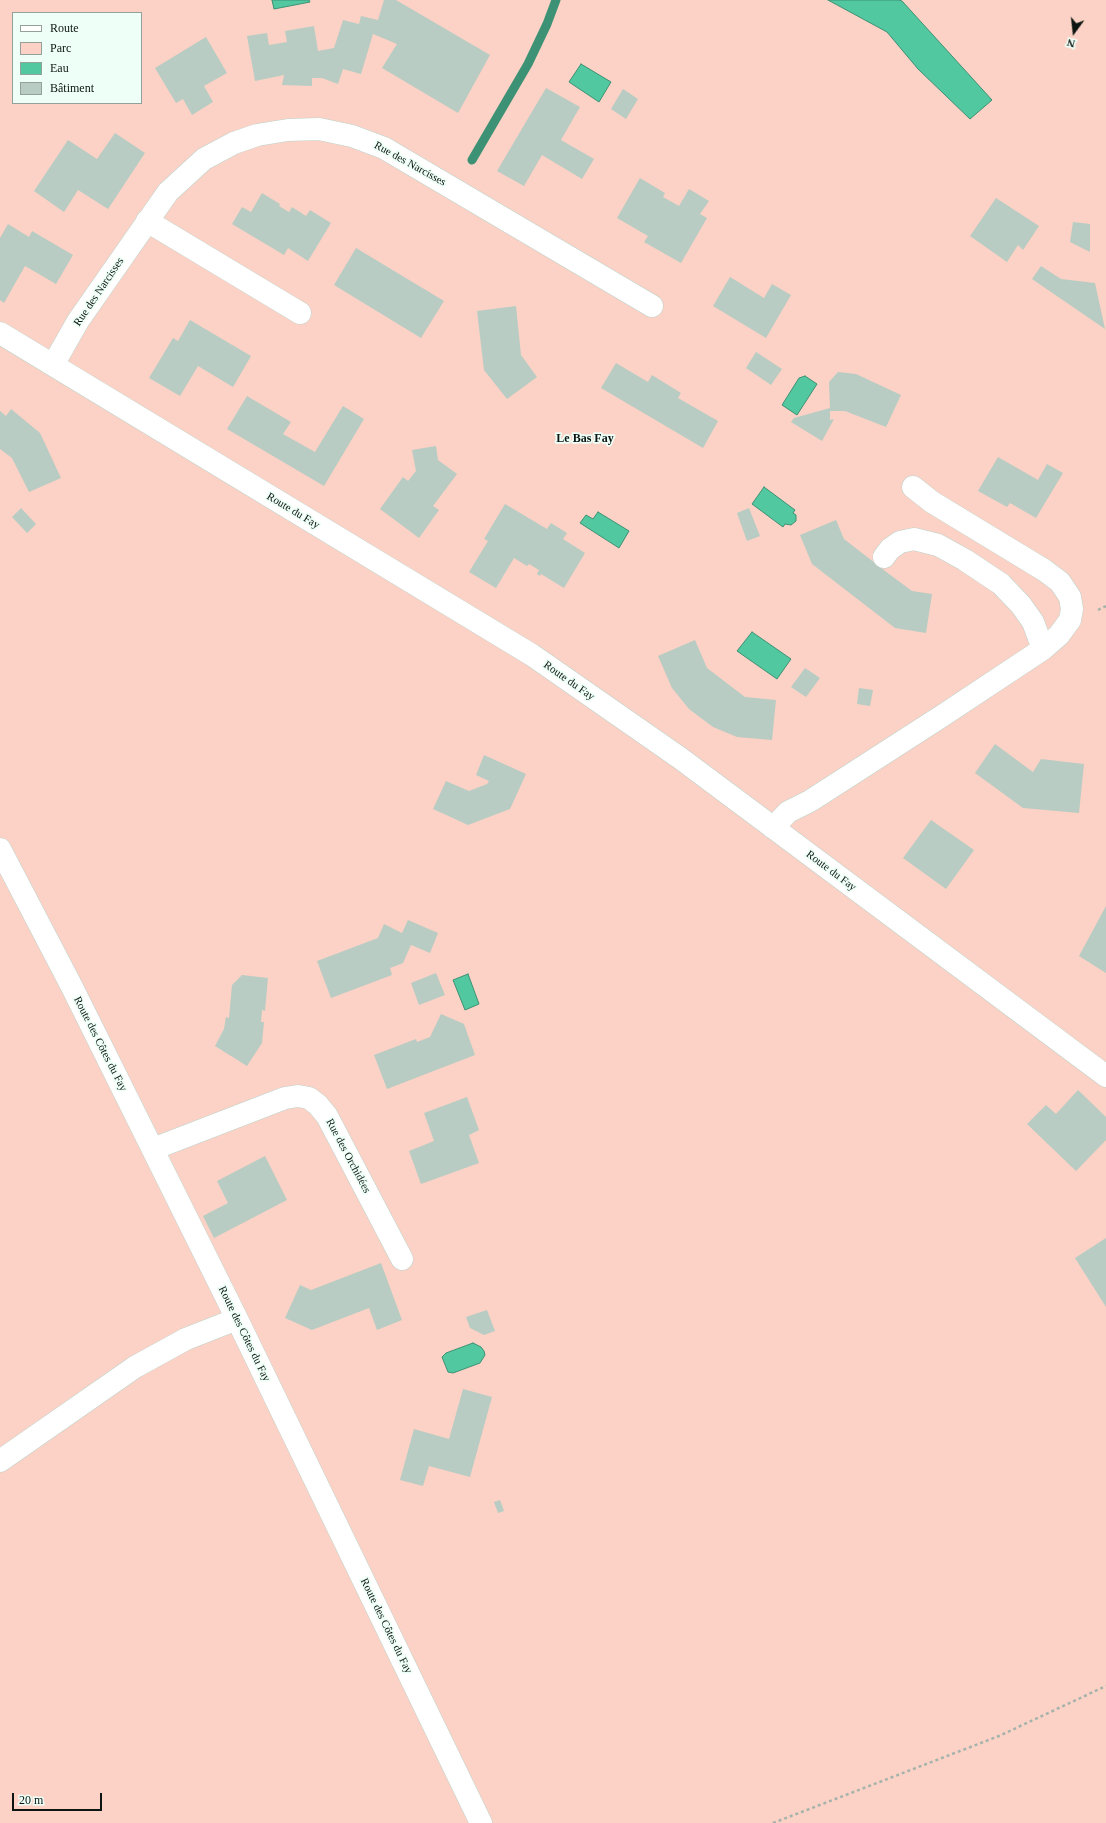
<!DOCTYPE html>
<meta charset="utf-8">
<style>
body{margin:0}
#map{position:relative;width:1106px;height:1823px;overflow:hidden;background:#eefff7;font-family:Georgia,serif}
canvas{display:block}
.legend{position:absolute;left:12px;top:12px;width:130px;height:92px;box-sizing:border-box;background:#eefff7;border:1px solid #94a19b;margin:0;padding:5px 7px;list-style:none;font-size:12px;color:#0d1512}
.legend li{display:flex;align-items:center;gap:8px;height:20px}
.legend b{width:20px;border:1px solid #94a19b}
.north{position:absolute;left:1054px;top:12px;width:40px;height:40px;-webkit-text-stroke:3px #eefff7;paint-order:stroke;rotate:195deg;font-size:11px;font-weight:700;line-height:16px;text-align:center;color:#0d1512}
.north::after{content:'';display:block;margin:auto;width:14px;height:18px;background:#0d1512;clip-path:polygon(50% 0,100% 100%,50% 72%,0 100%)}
.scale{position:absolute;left:12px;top:1793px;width:90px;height:18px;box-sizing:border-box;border:2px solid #0d1512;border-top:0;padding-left:5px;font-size:12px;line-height:14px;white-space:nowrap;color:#0d1512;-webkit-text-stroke:3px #eefff7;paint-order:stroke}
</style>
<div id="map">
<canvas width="1106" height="1823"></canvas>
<ul class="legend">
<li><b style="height:5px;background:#fff"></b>Route</li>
<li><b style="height:11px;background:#fbd2c5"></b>Parc</li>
<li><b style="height:11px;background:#51c8a0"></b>Eau</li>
<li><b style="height:11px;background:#b8ccc3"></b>Bâtiment</li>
</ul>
<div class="north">N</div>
<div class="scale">20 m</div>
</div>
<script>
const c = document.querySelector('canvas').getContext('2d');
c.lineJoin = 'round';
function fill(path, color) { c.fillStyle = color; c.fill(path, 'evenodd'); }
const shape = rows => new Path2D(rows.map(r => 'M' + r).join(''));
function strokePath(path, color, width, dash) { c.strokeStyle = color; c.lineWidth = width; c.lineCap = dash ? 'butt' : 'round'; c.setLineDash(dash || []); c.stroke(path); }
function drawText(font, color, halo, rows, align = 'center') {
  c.font = font + ' Georgia,serif'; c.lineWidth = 3.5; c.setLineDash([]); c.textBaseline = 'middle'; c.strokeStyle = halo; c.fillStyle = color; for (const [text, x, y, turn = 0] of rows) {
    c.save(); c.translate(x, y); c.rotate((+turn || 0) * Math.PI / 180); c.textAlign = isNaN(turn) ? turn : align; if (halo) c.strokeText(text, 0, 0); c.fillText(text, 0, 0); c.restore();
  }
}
fill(shape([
 [0,0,1106,0,1106,1823,0,1823],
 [13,13,141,13,141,103,13,103]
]), '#fbd2c5');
const water = shape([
 [272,0,309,0,310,2,274,9,272,0],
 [828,0,899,0,902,1,992,100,970,119,918,69,887,32,828,0],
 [581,64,611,82,599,102,569,82,581,64],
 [805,376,817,384,797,415,782,405,799,378,805,376],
 [764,487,795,510,793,513,796,515,796,521,791,525,785,524,783,527,752,504,764,487],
 [598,512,629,531,619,548,580,523,586,515,593,519,598,512],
 [752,632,791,659,777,679,737,651,752,632],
 [468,974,479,1004,465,1010,453,980,468,974],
 [473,1343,481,1347,484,1351,485,1355,480,1363,453,1373,448,1372,442,1357,446,1353,473,1343]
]);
fill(water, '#51c8a0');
strokePath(water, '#3d9275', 1);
strokePath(shape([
 [472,160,528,64,547,24,556,0]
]), '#3d9275', 9);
fill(shape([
 [384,0,396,0,490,55,458,113,382,68,397,44,373,34,361,74,343,69,338,84,322,78,312,78,312,86,282,85,284,75,255,81,247,36,267,33,269,45,287,42,285,31,314,26,318,51,334,48,343,20,359,24,361,16,378,20],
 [206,37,227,73,204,86,213,102,192,115,183,99,176,103,155,68],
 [546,88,580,107,561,140,594,159,582,179,542,155,524,186,497,171],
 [623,89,638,99,626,119,611,109],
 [115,133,145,153,108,209,78,190,64,212,34,191,68,140,97,159],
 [640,178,665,193,663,197,679,206,689,189,709,201,700,214,707,218,681,263,644,242,648,236,617,218],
 [262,193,280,204,279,206,289,212,292,207,306,216,310,210,331,223,308,261,288,248,284,255,232,224,242,207,251,212],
 [996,198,1039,226,1023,250,1018,245,1007,262,970,236],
 [1073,222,1090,224,1090,252,1070,242],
 [8,224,29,237,32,231,73,255,56,284,25,266,4,303,0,300,0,238],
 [356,248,444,301,421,338,334,285],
 [1041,266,1061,279,1095,283,1105,329,1032,279],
 [730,277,764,298,772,284,791,295,766,338,713,306],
 [516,306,521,355,537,377,507,399,484,370,477,311],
 [190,320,251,356,233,387,198,366,180,396,149,378,173,338,178,341],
 [756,352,782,369,771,385,746,368],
 [616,363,648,382,652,375,681,393,678,398,718,421,703,448,601,388],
 [838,372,856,374,901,395,886,427,845,411,830,411,830,420,834,419,822,441,791,422,794,418,830,408,829,382],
 [247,396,291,422,283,434,315,452,343,406,364,419,324,486,227,429],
 [11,409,40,433,61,478,29,492,12,458,0,449,0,411,6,416],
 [436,446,438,460,457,474,433,506,439,510,419,538,380,509,403,477,408,481,416,471,412,450],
 [998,457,1038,480,1047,464,1063,473,1036,518,1010,503,1007,507,978,491],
 [505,504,547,529,551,523,567,533,563,539,585,553,564,588,541,574,540,576,537,574,539,570,529,564,527,566,514,558,496,588,469,572,488,541,484,539],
 [21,508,36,524,27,533,12,517],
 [749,508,760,536,747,541,737,513],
 [836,520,844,539,889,574,912,591,932,594,926,633,895,628,812,564,800,535],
 [695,640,707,668,745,697,776,700,772,740,737,737,713,727,689,709,672,688,658,656],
 [805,668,820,678,806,697,791,687],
 [859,688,873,690,870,706,857,704],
 [995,744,1033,772,1041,759,1084,764,1079,813,1023,808,975,773],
 [484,755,526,774,510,809,468,825,433,809,446,781,469,791,487,784,489,781,476,775],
 [931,820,974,850,946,889,903,858],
 [1106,906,1106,973,1079,956],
 [408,920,438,933,430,953,411,945,403,963,390,968,392,975,331,998,317,961,378,938,384,924,402,933],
 [436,973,445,995,419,1005,411,983],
 [242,975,268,978,265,1011,262,1010,261,1022,264,1022,262,1043,247,1066,215,1046,224,1029,226,1017,229,1018,232,985],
 [441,1014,464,1024,475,1055,387,1089,374,1055,416,1039,417,1042,430,1037],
 [1078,1090,1106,1117,1106,1140,1076,1171,1027,1124,1046,1105,1056,1114],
 [467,1097,479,1130,469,1135,479,1163,421,1184,409,1151,434,1141,424,1113],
 [265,1156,287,1200,214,1238,203,1216,228,1203,217,1181],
 [1106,1238,1106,1307,1075,1258],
 [381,1263,402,1320,377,1330,369,1308,312,1330,285,1318,300,1285,311,1290],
 [487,1310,495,1331,484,1335,470,1328,466,1317],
 [463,1389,492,1397,470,1477,429,1466,423,1486,400,1480,414,1429,449,1439],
 [500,1500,504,1511,498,1513,494,1502]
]), '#b8ccc3');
const minor = shape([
 [147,221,300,313],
 [0,333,532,655,680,758,1106,1076],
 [53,365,78,321,168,192,204,159,234,143,257,135,288,130,319,129,352,136,384,148,652,306],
 [884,557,890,549,900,542,914,539,938,545,965,560,1001,584,1021,605,1033,622,1043,649],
 [773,828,788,812,810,801,942,716,1043,649,1059,635,1070,620,1072,609,1070,597,1060,582,1044,570,932,502,913,487],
 [0,849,72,987,237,1319,481,1823],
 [153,1149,285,1098,298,1096,309,1098,318,1105,327,1116,402,1259],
 [0,1461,135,1367,186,1339,237,1319]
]);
strokePath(minor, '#bed3ca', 23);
strokePath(shape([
 [1098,610,1106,606],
 [773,1823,999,1736,1106,1686]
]), '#a5b3ac', 2.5, [3, 3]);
strokePath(minor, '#fff', 22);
drawText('11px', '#0d1512', '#eefff7', [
 ["Rue des Narcisses",410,164,29],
 ["Rue des Narcisses",99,292,-56],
 ["Route du Fay",293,511,31],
 ["Route du Fay",569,681,35],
 ["Route du Fay",831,871,37],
 ["Route des Côtes du Fay",100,1044,63],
 ["Rue des Orchidées",348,1156,62],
 ["Route des Côtes du Fay",244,1334,64],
 ["Route des Côtes du Fay",386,1626,64]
]);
drawText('bold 12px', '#0d1512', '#eefff7', [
 ["Le Bas Fay",585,439]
]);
</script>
